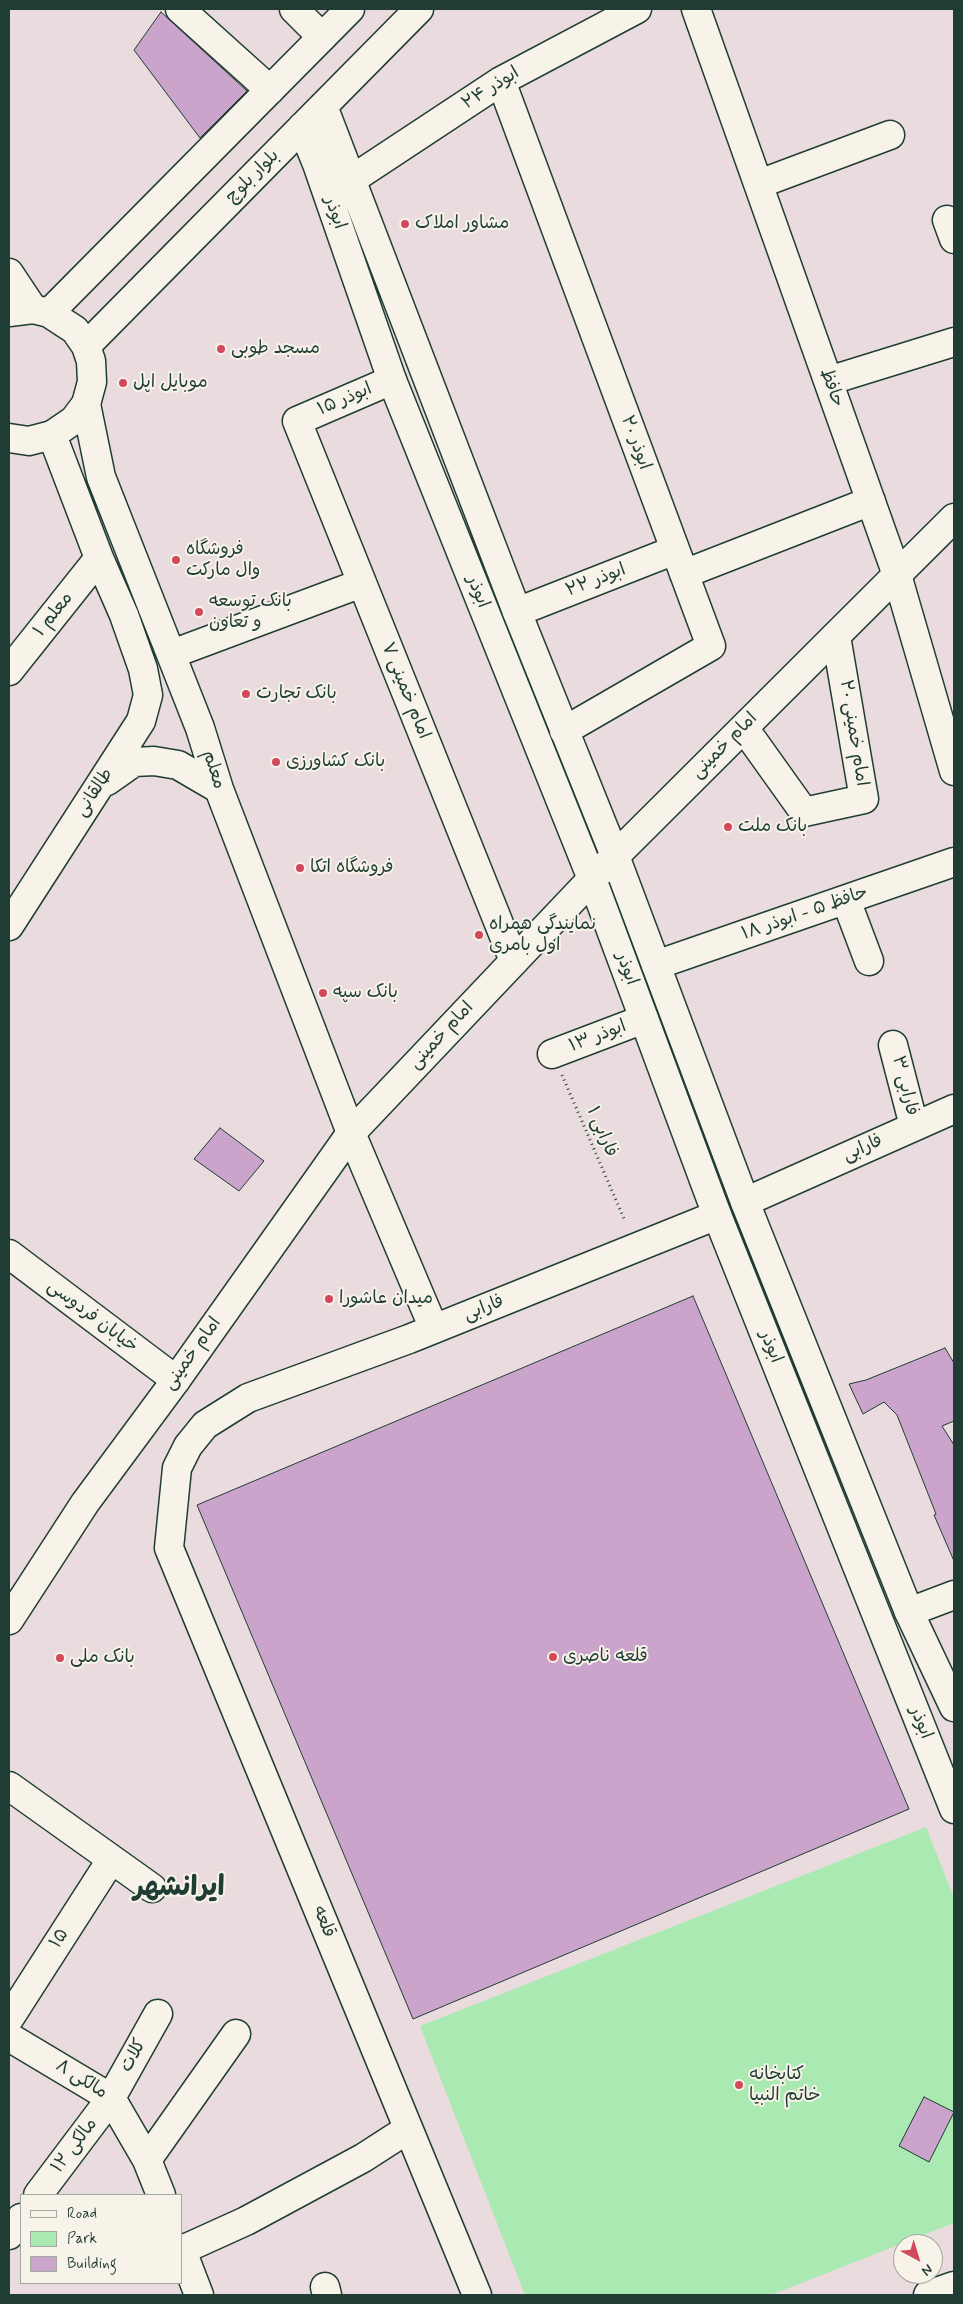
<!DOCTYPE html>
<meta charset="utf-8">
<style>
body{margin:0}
#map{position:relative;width:963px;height:2304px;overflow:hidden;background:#eadbdf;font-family:Mynerve,sans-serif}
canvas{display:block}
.frame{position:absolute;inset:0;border:10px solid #1f3d34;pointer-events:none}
.legend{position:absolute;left:20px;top:2194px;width:162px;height:90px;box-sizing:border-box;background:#f7f3e8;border:1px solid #a1aaa0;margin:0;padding:6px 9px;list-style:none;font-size:15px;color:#1f3d34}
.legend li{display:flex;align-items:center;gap:10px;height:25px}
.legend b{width:25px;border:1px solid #a1aaa0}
.north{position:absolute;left:893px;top:2234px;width:50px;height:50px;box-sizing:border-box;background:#f7f3e8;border:1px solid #a1aaa0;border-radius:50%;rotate:141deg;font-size:14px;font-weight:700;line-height:20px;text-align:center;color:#1f3d34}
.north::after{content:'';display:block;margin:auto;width:18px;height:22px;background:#d1495b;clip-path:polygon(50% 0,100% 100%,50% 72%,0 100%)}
</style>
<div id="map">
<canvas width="963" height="2304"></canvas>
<div class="frame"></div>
<ul class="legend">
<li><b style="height:6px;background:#f7f3e8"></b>Road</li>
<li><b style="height:14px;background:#aaeab2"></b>Park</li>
<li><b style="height:14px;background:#caa4cb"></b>Building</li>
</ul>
<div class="north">N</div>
</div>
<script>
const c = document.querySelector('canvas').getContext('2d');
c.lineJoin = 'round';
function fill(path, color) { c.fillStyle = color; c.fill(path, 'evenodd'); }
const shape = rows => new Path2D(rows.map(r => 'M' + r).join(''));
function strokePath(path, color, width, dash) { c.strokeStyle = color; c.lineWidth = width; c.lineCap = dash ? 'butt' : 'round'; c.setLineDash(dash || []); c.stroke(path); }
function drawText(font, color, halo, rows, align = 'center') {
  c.font = font + ' Mynerve,"Playpen Sans Arabic",sans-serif'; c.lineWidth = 4; c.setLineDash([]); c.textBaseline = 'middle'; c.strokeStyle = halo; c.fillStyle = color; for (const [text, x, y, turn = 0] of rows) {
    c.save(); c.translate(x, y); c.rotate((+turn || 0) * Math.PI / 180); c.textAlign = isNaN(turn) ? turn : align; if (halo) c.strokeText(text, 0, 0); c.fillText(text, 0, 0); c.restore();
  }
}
fill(shape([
 [926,1827,954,1898,954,2223,771,2295,525,2295,420,2026]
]), '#aaeab2');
const building = shape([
 [161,12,247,91,200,138,134,50,161,12],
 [220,1128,264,1161,239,1191,194,1159,220,1128],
 [693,1296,909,1809,413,2019,197,1505,693,1296],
 [945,1348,954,1363,954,1421,942,1426,954,1445,954,1561,934,1515,936,1514,897,1415,884,1402,863,1414,849,1384,866,1380,945,1348],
 [924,2097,954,2112,929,2162,899,2146,924,2097]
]);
fill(building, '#caa4cb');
strokePath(building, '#1f3d34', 1);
const minor = shape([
 [180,9,270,90],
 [294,9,322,37],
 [696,9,897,575,954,771],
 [501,81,711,646,564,731],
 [351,180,501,81,637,9],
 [759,184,890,135],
 [947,220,954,239],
 [392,380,297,421,514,961],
 [828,381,954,342],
 [86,404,101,477,200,728,219,789,351,1133,434,1329],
 [684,574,871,501],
 [517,612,675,550],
 [172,654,362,583],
 [9,671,99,558],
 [744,728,804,812,864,799,836,636],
 [107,781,134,762,154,761,178,765,219,789],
 [846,900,869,961],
 [9,926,141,721,148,695,143,669,124,615,99,558,52,435],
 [656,965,954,862],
 [893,1045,914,1126],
 [552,1054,644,1019],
 [745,1202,954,1109],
 [9,1254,176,1380],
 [909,1612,954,1595],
 [9,1786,152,1888],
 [9,2019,111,1860],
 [9,2037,111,2098,147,2160,161,2195],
 [147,2160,236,2034],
 [38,2195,111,2098,158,2014],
 [9,2235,21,2218],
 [181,2248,199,2295],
 [182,2250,246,2221,363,2158,408,2129],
 [325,2287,327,2295],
 [477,2295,169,1548,177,1468,188,1446,205,1425,248,1398,409,1339,717,1215],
 [928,2295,954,2286]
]);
const major = shape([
 [323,106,517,612,615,856,745,1202,909,1612,954,1707],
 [302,127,317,164,392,380,592,879,717,1215,954,1809],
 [9,273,33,309],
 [9,312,33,309,49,313,75,330,86,346,91,361,92,382,86,404,74,420,52,435,29,441,9,438],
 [49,313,350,9],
 [86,346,419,9],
 [9,1620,85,1503,176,1380,351,1133,592,879,954,518]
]);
strokePath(minor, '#1f3d34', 31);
strokePath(major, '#1f3d34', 31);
strokePath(shape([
 [562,1075,625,1221]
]), '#1f3d34', 3, [1, 4]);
strokePath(minor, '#f7f3e8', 28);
strokePath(major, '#f7f3e8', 28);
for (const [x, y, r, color] of [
 [405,224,5,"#d1495b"],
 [221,349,5,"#d1495b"],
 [123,383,5,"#d1495b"],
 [176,560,5,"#d1495b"],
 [199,612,5,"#d1495b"],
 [246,694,5,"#d1495b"],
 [276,762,5,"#d1495b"],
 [728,827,5,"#d1495b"],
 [300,868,5,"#d1495b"],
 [479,935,5,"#d1495b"],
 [323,993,5,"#d1495b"],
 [329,1299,5,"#d1495b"],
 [553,1657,5,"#d1495b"],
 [60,1658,5,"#d1495b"],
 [739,2085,5,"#d1495b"]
]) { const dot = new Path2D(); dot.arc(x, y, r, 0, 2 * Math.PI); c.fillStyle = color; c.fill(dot); strokePath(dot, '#f7f3e8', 2); }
drawText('18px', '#1f3d34', '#f7f3e8', [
 ["ابوذر ۲۴",491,89,-32],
 ["بلوار بلوچ",253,177,-45],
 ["ابوذر",334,213,71],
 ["حافظ",831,388,70],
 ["ابوذر ۱۵",345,400,-23],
 ["ابوذر ۲۰",635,443,70],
 ["ابوذر ۲۲",596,581,-21],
 ["ابوذر",477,592,68],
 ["معلم ۱",54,615,-51],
 ["امام خمینی ۷",405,691,68],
 ["امام خمینی ۲۰",853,733,81],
 ["امام خمینی",725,746,-45],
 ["معلم",213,770,73],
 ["طالقانی",95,793,-57],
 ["حافظ ۵ - ابوذر ۱۸",805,914,-19],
 ["ابوذر",626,969,70],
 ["امام خمینی",442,1036,-47],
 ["ابوذر ۱۳",598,1037,-21],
 ["فارابی ۳",904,1086,76],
 ["فارابی ۱",601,1132,67],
 ["فارابی",863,1149,-24],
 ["فارابی",484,1309,-22],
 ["خیابان فردوسی",92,1317,37],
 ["ابوذر",770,1347,68],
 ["امام خمینی",193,1354,-54],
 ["ابوذر",920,1723,68],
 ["قلعه",323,1922,68],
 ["۱۵",60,1939,-57],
 ["کلات",134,2056,-61],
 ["مالکی ۸",81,2080,32],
 ["مالکی ۱۲",75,2146,-53]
]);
drawText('18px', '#1f3d34', '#f7f3e8', [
 ["مشاور املاک",415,224],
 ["مسجد طوبی",231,349],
 ["موبایل اپل",133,383],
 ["فروشگاه",186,550],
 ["وال مارکت",186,571],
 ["بانک توسعه",209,602],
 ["و تعاون",209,623],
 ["بانک تجارت",256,694],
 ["بانک کشاورزی",286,762],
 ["بانک ملت",738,827],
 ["فروشگاه اتکا",310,868],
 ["نمایندگی همراه",489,925],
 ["اول بامری",489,946],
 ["بانک سپه",333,993],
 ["میدان عاشورا",339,1299],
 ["قلعه ناصری",563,1657],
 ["بانک ملی",70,1658],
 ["کتابخانه",749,2075],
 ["خاتم النبیا",749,2096]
], 'left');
drawText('bold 28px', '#1f3d34', '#f7f3e8', [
 ["ایرانشهر",179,1889]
]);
</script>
